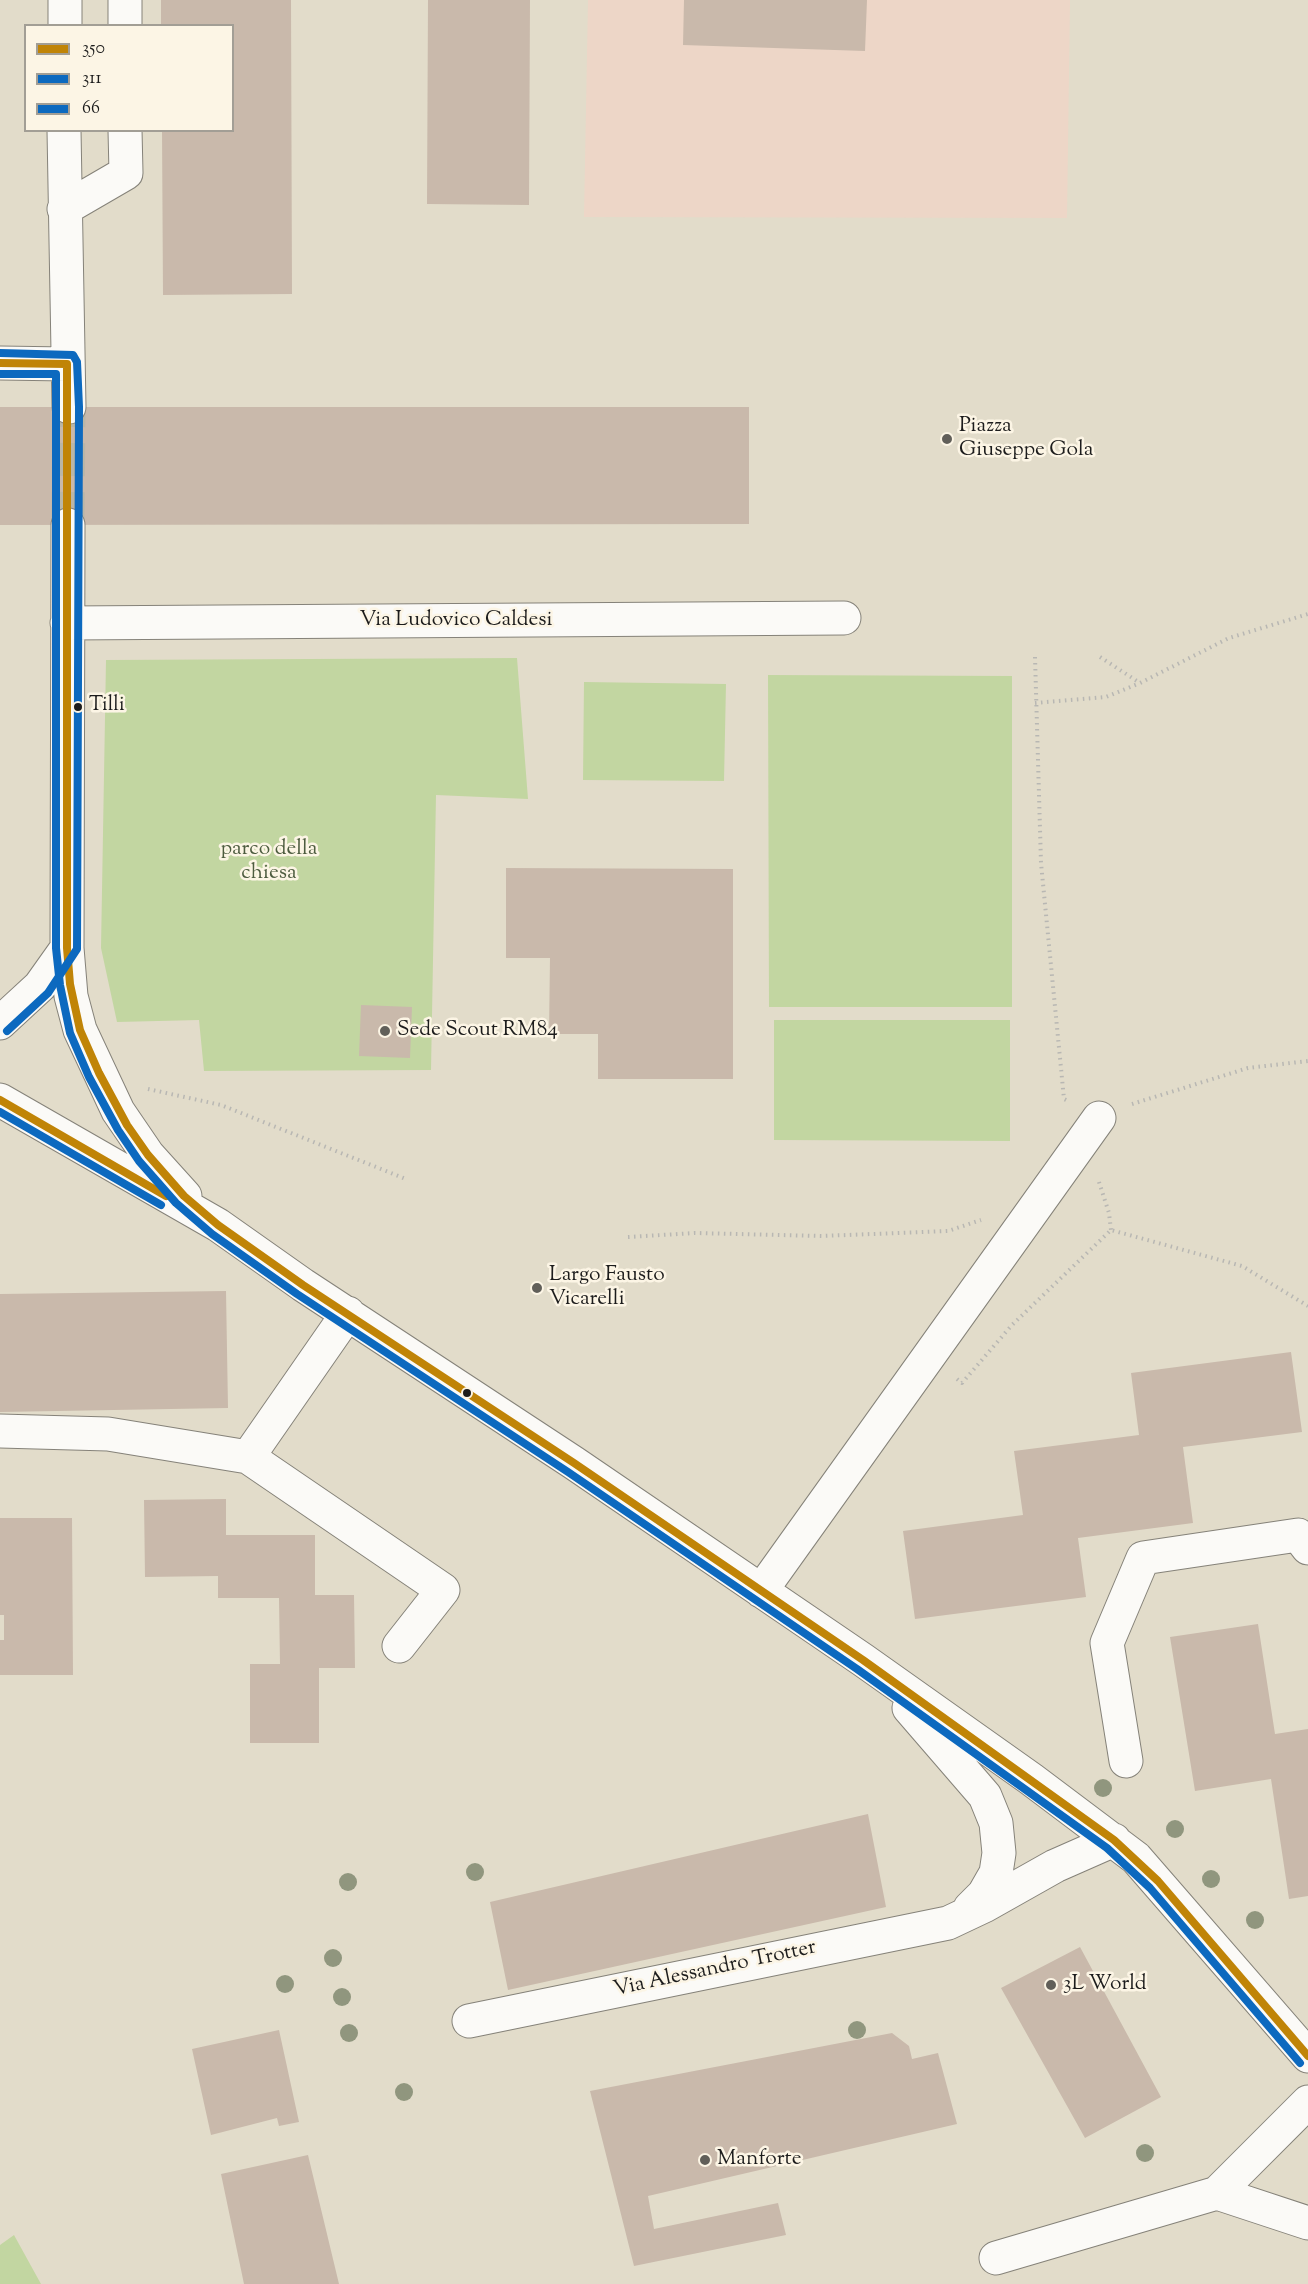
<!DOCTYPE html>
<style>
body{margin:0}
#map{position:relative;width:1308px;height:2284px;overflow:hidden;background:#e2dcca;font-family:"Sorts Mill Goudy",serif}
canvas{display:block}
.legend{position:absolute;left:24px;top:24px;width:210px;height:108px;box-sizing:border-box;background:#fcf5e5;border:2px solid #a29e95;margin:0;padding:8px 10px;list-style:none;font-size:18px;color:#1c1c1c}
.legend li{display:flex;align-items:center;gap:12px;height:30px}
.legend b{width:30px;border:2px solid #a29e95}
</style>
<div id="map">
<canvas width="1308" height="2284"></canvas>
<ul class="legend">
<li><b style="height:8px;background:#c08407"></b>350</li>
<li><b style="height:8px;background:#0c69bf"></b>311</li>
<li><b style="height:8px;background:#0c69bf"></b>66</li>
</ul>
</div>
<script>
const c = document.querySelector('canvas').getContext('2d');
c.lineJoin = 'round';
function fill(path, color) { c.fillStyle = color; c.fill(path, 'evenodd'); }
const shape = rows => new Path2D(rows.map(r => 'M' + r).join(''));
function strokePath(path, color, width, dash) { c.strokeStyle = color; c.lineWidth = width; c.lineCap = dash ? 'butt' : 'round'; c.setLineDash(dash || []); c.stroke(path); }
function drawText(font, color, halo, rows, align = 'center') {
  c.font = font + ' "Sorts Mill Goudy",serif'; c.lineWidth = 5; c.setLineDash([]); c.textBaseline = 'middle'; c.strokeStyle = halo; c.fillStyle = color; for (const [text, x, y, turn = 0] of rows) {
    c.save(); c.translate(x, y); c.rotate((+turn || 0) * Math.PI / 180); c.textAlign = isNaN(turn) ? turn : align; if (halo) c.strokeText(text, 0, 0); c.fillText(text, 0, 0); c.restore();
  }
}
fill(shape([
 [588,0,1070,0,1067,218,584,217]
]), '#edd6c7');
fill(shape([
 [517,658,528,799,436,795,431,1070,204,1071,199,1020,117,1022,101,948,106,660],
 [768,675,1012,676,1012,1007,769,1007],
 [584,682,726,684,724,781,583,780],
 [774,1020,1010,1020,1010,1141,774,1140],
 [14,2235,41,2284,0,2284,0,2245]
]), '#c2d6a1');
fill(shape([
 [161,0,291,0,292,294,163,295,162,130,232,130,232,26,161,26],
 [428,0,530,0,529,205,427,204],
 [684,0,867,0,865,51,683,45],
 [0,407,749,407,749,524,0,525],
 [506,868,733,869,733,1079,598,1079,598,1034,549,1034,550,958,506,958],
 [361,1005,412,1007,410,1058,359,1056],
 [226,1291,228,1408,0,1412,0,1294],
 [1291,1352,1302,1432,1183,1447,1193,1523,1078,1538,1086,1597,915,1619,903,1531,1023,1515,1014,1451,1139,1435,1131,1373],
 [226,1499,226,1535,315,1535,315,1595,354,1595,355,1668,319,1668,319,1743,250,1743,250,1664,280,1664,279,1598,218,1598,218,1576,145,1577,144,1500],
 [0,1518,72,1518,73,1675,0,1675,0,1640,4,1640,4,1615,0,1615],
 [1258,1624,1275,1734,1308,1729,1308,1896,1289,1899,1271,1779,1195,1791,1170,1637],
 [868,1814,886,1907,508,1990,490,1902],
 [1080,1947,1161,2097,1085,2138,1001,1988],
 [279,2030,299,2122,279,2126,277,2118,211,2135,192,2049],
 [892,2033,909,2046,912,2059,938,2053,957,2124,648,2196,654,2229,778,2203,786,2235,634,2266,590,2091],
 [308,2155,339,2284,244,2284,221,2174]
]), '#c9b9ab');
strokePath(shape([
 [68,525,69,407]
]), '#bab6a7', 33, [33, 16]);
const minor = shape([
 [125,0,125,26],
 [65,26,65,0],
 [64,130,69,407],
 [64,209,126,173,125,130],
 [0,363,67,364],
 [68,525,67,948,71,996,80,1030,118,1111,148,1155,185,1196],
 [67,623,844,618],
 [0,1023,40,986,67,948],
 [0,1100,218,1225,303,1285,574,1463,863,1660,1031,1779,1136,1858,1308,2056],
 [0,1431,108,1434,248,1457,443,1590,399,1646],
 [248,1457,348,1313],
 [761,1591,1099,1118],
 [909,1708,985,1796,996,1823,999,1853,996,1873,984,1894,970,1908],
 [1126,1761,1107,1643,1143,1558,1298,1535,1308,1548],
 [469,2021,948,1923,984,1906,1055,1866,1114,1840],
 [1217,2193,1308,2223],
 [996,2258,1217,2193,1308,2102]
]);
strokePath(minor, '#858279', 35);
strokePath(shape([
 [1035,657,1041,863,1064,1099,1068,1101],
 [1100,657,1140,683,1229,638,1308,614],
 [1035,703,1106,697,1140,683],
 [148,1089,221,1105,406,1179],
 [1132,1104,1248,1068,1308,1061],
 [1099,1182,1109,1213,1111,1230],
 [628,1237,695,1233,822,1236,948,1231,981,1220],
 [957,1379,962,1383,1012,1325,1111,1230,1242,1266,1308,1306]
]), '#b8b7b3', 4, [1.5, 4.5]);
strokePath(minor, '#fbfaf7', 33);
strokePath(shape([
 [0,363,67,364,67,948,70,984,80,1030,99,1073,127,1125,148,1155,184,1196,218,1225,303,1285,574,1463,863,1660,1114,1840,1158,1881,1308,2056],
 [0,1100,166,1196]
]), '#c08407', 8);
strokePath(shape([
 [0,374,56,374,56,948,60,985,70,1033,89,1077,118,1130,139,1161,176,1203,212,1234,297,1294,568,1472,857,1669,1107,1848,1150,1888,1300,2063],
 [0,1112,161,1205]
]), '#0c69bf', 8);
strokePath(shape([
 [0,353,73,355,77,362,79,407,77,949,48,993,7,1031]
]), '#0c69bf', 8);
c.fillStyle = '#90967e';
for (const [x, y] of [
 [1103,1788],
 [1175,1829],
 [475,1872],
 [1211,1879],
 [348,1882],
 [1255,1920],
 [333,1958],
 [285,1984],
 [342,1997],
 [857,2030],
 [349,2033],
 [404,2092],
 [1145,2153]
]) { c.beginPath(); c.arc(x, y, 9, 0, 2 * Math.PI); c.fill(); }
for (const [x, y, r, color] of [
 [947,439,6,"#615f59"],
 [78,707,5,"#1c1c1c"],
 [385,1031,6,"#615f59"],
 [537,1288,6,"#615f59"],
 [467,1393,5,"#1c1c1c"],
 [1051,1985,6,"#615f59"],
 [705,2160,6,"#615f59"]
]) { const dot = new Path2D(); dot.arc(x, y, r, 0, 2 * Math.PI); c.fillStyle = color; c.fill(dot); strokePath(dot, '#fcf5e5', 2); }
drawText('20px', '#1c1c1c', '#fcf5e5', [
 ["Tilli",89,707]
], 'left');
drawText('21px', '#1c1c1c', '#fcf5e5', [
 ["Piazza",959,427],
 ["Giuseppe Gola",959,451],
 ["Sede Scout RM84",397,1031],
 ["Largo Fausto",549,1276],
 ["Vicarelli",549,1300],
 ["3L World",1063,1985],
 ["Manforte",717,2160]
], 'left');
drawText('21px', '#1c1c1c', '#fcf5e5', [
 ["Via Ludovico Caldesi",456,621],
 ["Via Alessandro Trotter",715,1970,-12]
]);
drawText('21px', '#4d5c3f', '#fcf5e5', [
 ["parco della",269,850],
 ["chiesa",269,874]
]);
</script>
